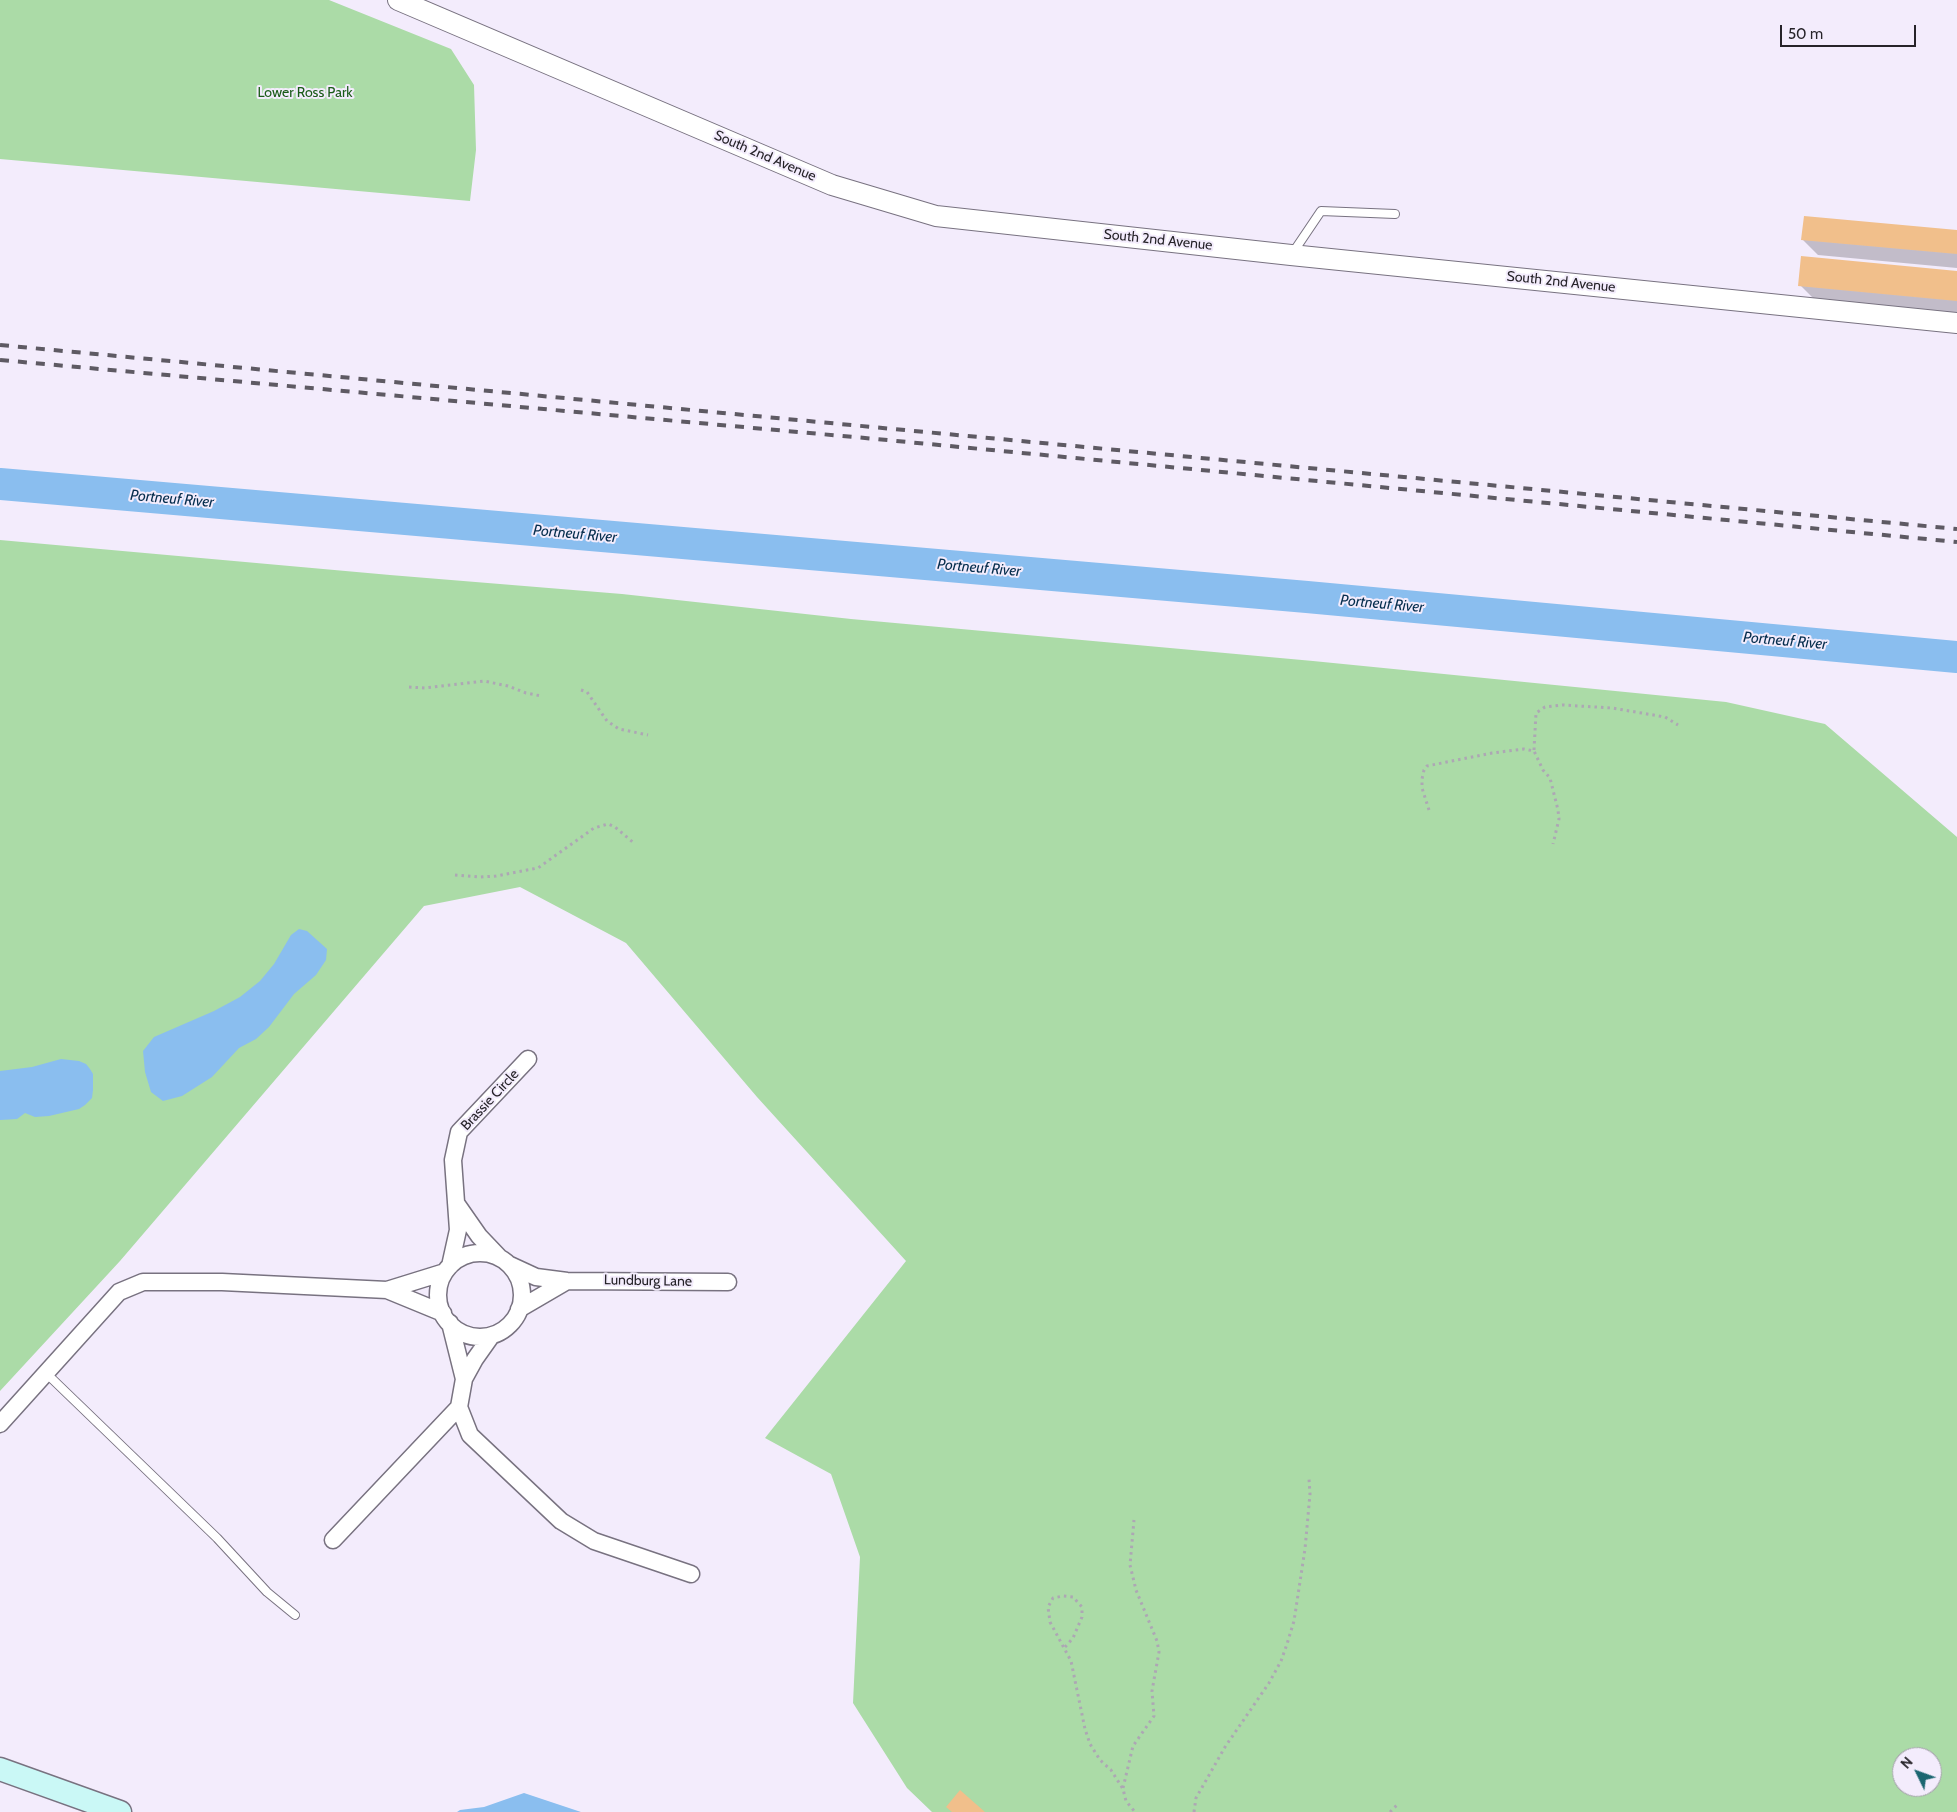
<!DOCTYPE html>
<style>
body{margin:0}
#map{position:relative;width:1957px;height:1812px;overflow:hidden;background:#f3ecfc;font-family:Cabin,sans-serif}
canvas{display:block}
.north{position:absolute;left:1892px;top:1747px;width:50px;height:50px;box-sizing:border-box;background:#f3ecfc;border:1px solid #a19ca8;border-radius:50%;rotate:312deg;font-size:14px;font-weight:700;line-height:20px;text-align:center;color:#262329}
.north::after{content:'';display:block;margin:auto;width:18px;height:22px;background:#1b6671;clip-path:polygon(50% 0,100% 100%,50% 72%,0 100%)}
.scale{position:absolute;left:1780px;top:25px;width:136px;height:22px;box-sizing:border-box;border:2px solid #262329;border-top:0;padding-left:6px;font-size:15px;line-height:18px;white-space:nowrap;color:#262329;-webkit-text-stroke:4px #f3ecfc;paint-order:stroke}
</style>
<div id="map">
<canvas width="1957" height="1812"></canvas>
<div class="north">N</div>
<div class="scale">50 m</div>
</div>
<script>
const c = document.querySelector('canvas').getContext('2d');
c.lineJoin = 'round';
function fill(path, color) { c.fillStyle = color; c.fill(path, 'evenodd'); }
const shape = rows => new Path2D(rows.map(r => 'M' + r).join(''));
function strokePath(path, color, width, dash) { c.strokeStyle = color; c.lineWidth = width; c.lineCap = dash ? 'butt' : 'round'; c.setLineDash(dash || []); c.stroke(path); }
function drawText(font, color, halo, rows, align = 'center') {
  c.font = font + ' Cabin,sans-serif'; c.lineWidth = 4; c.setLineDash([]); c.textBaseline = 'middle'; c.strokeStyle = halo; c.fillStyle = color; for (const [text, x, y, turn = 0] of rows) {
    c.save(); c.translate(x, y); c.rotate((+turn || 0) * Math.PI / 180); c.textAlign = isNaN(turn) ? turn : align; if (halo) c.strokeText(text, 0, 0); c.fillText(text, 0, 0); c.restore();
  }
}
fill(shape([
 [0,0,329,0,451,49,474,85,476,150,470,201,0,159],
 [0,540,390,575,622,594,851,619,1313,661,1726,702,1825,724,1957,837,1957,1812,932,1812,907,1788,853,1703,860,1557,831,1474,765,1438,906,1261,757,1097,626,943,520,887,424,906,120,1261,0,1391],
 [1902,1757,1932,1757,1932,1787,1902,1787]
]), '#abdba7');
fill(shape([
 [299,929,307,931,327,949,326,960,316,975,294,994,269,1027,256,1039,239,1048,212,1077,182,1096,163,1101,151,1092,145,1072,143,1051,154,1037,214,1011,240,997,260,981,274,964,291,935],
 [61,1059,79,1061,86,1064,90,1069,93,1074,93,1090,92,1098,85,1105,79,1109,49,1116,35,1117,25,1113,17,1119,0,1120,0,1071,32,1067],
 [524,1793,581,1812,457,1812,460,1810,484,1807]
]), '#8abeef');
fill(shape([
 [1957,231,1957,268,1818,255,1803,240],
 [1957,272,1957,314,1816,301,1800,285]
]), '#0003');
strokePath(shape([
 [0,484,1307,597,1957,657]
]), '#8abeef', 32);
fill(shape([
 [1804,216,1957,230,1957,254,1801,240],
 [1801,256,1957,271,1957,301,1798,286],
 [960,1790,985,1812,952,1812,946,1807]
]), '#f1bf8b');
const service = shape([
 [1292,254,1321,211,1395,214],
 [46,1373,217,1538,267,1592,295,1615]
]);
const minor = shape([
 [456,1203,479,1236,499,1257],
 '438 1295a42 42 0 1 1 84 0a42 42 0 1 1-84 0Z',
 [510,1265,536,1277,567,1281,728,1282],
 [450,1266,458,1230,453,1160,459,1132,528,1059],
 [387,1290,445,1272],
 [519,1309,567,1281],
 [450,1323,464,1379],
 [492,1335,475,1359,464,1379,459,1407,470,1435,561,1521,594,1541,691,1574],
 [0,1424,119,1292,143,1282,222,1282,387,1290,443,1313],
 [333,1540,459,1407]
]);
const tertiary = shape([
 [398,0,832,185,936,216,1291,255,1957,323]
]);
const secondary = shape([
 [0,1769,120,1812]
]);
strokePath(service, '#787280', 10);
strokePath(minor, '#787280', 19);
strokePath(tertiary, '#787280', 22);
strokePath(secondary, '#787280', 25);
strokePath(shape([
 [409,687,425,688,484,681,508,686,526,693,541,696],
 [581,690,587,692,607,721,619,729,648,735],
 [1534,750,1536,713,1545,707,1563,705,1612,708,1665,717,1678,725],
 [1429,810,1422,788,1422,779,1424,770,1427,766,1492,753,1524,749,1534,751,1543,770,1550,778,1558,810,1559,819,1553,844],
 [455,875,480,877,496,876,538,868,594,828,608,824,615,827,635,844],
 [1065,1647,1073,1638,1082,1617,1082,1607,1073,1597,1063,1596,1053,1598,1048,1607,1050,1622,1071,1661,1085,1729,1090,1744,1100,1760,1111,1770,1123,1789,1126,1801,1135,1812],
 [1123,1788,1133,1746,1154,1716,1152,1691,1159,1652,1157,1641,1136,1590,1130,1565,1134,1520],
 [1194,1812,1196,1798,1225,1747,1269,1683,1281,1661,1287,1644,1294,1621,1305,1549,1310,1494,1309,1479],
 [1390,1812,1398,1804]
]), '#ada7b4', 3, [2.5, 4]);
strokePath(service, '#fff', 8);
strokePath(minor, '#fff', 16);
strokePath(tertiary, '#fff', 20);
strokePath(secondary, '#caf8f6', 22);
strokePath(shape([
 [0,345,1957,529],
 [0,360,876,439,1957,542]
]), '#5e5a63', 4, [9, 9]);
drawText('14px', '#1a5b18', '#f3ecfc', [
 ["Lower Ross Park",305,93]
]);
drawText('14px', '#262329', '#f3ecfc', [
 ["South 2nd Avenue",765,156,23],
 ["South 2nd Avenue",1158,240,6],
 ["South 2nd Avenue",1561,282,6],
 ["Brassie Circle",490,1100,-47],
 ["Lundburg Lane",648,1281,1]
]);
drawText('italic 15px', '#062e4e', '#f3ecfc', [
 ["Portneuf River",172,499,5],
 ["Portneuf River",575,534,5],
 ["Portneuf River",979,568,5],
 ["Portneuf River",1382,604,5],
 ["Portneuf River",1785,641,5]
]);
</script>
